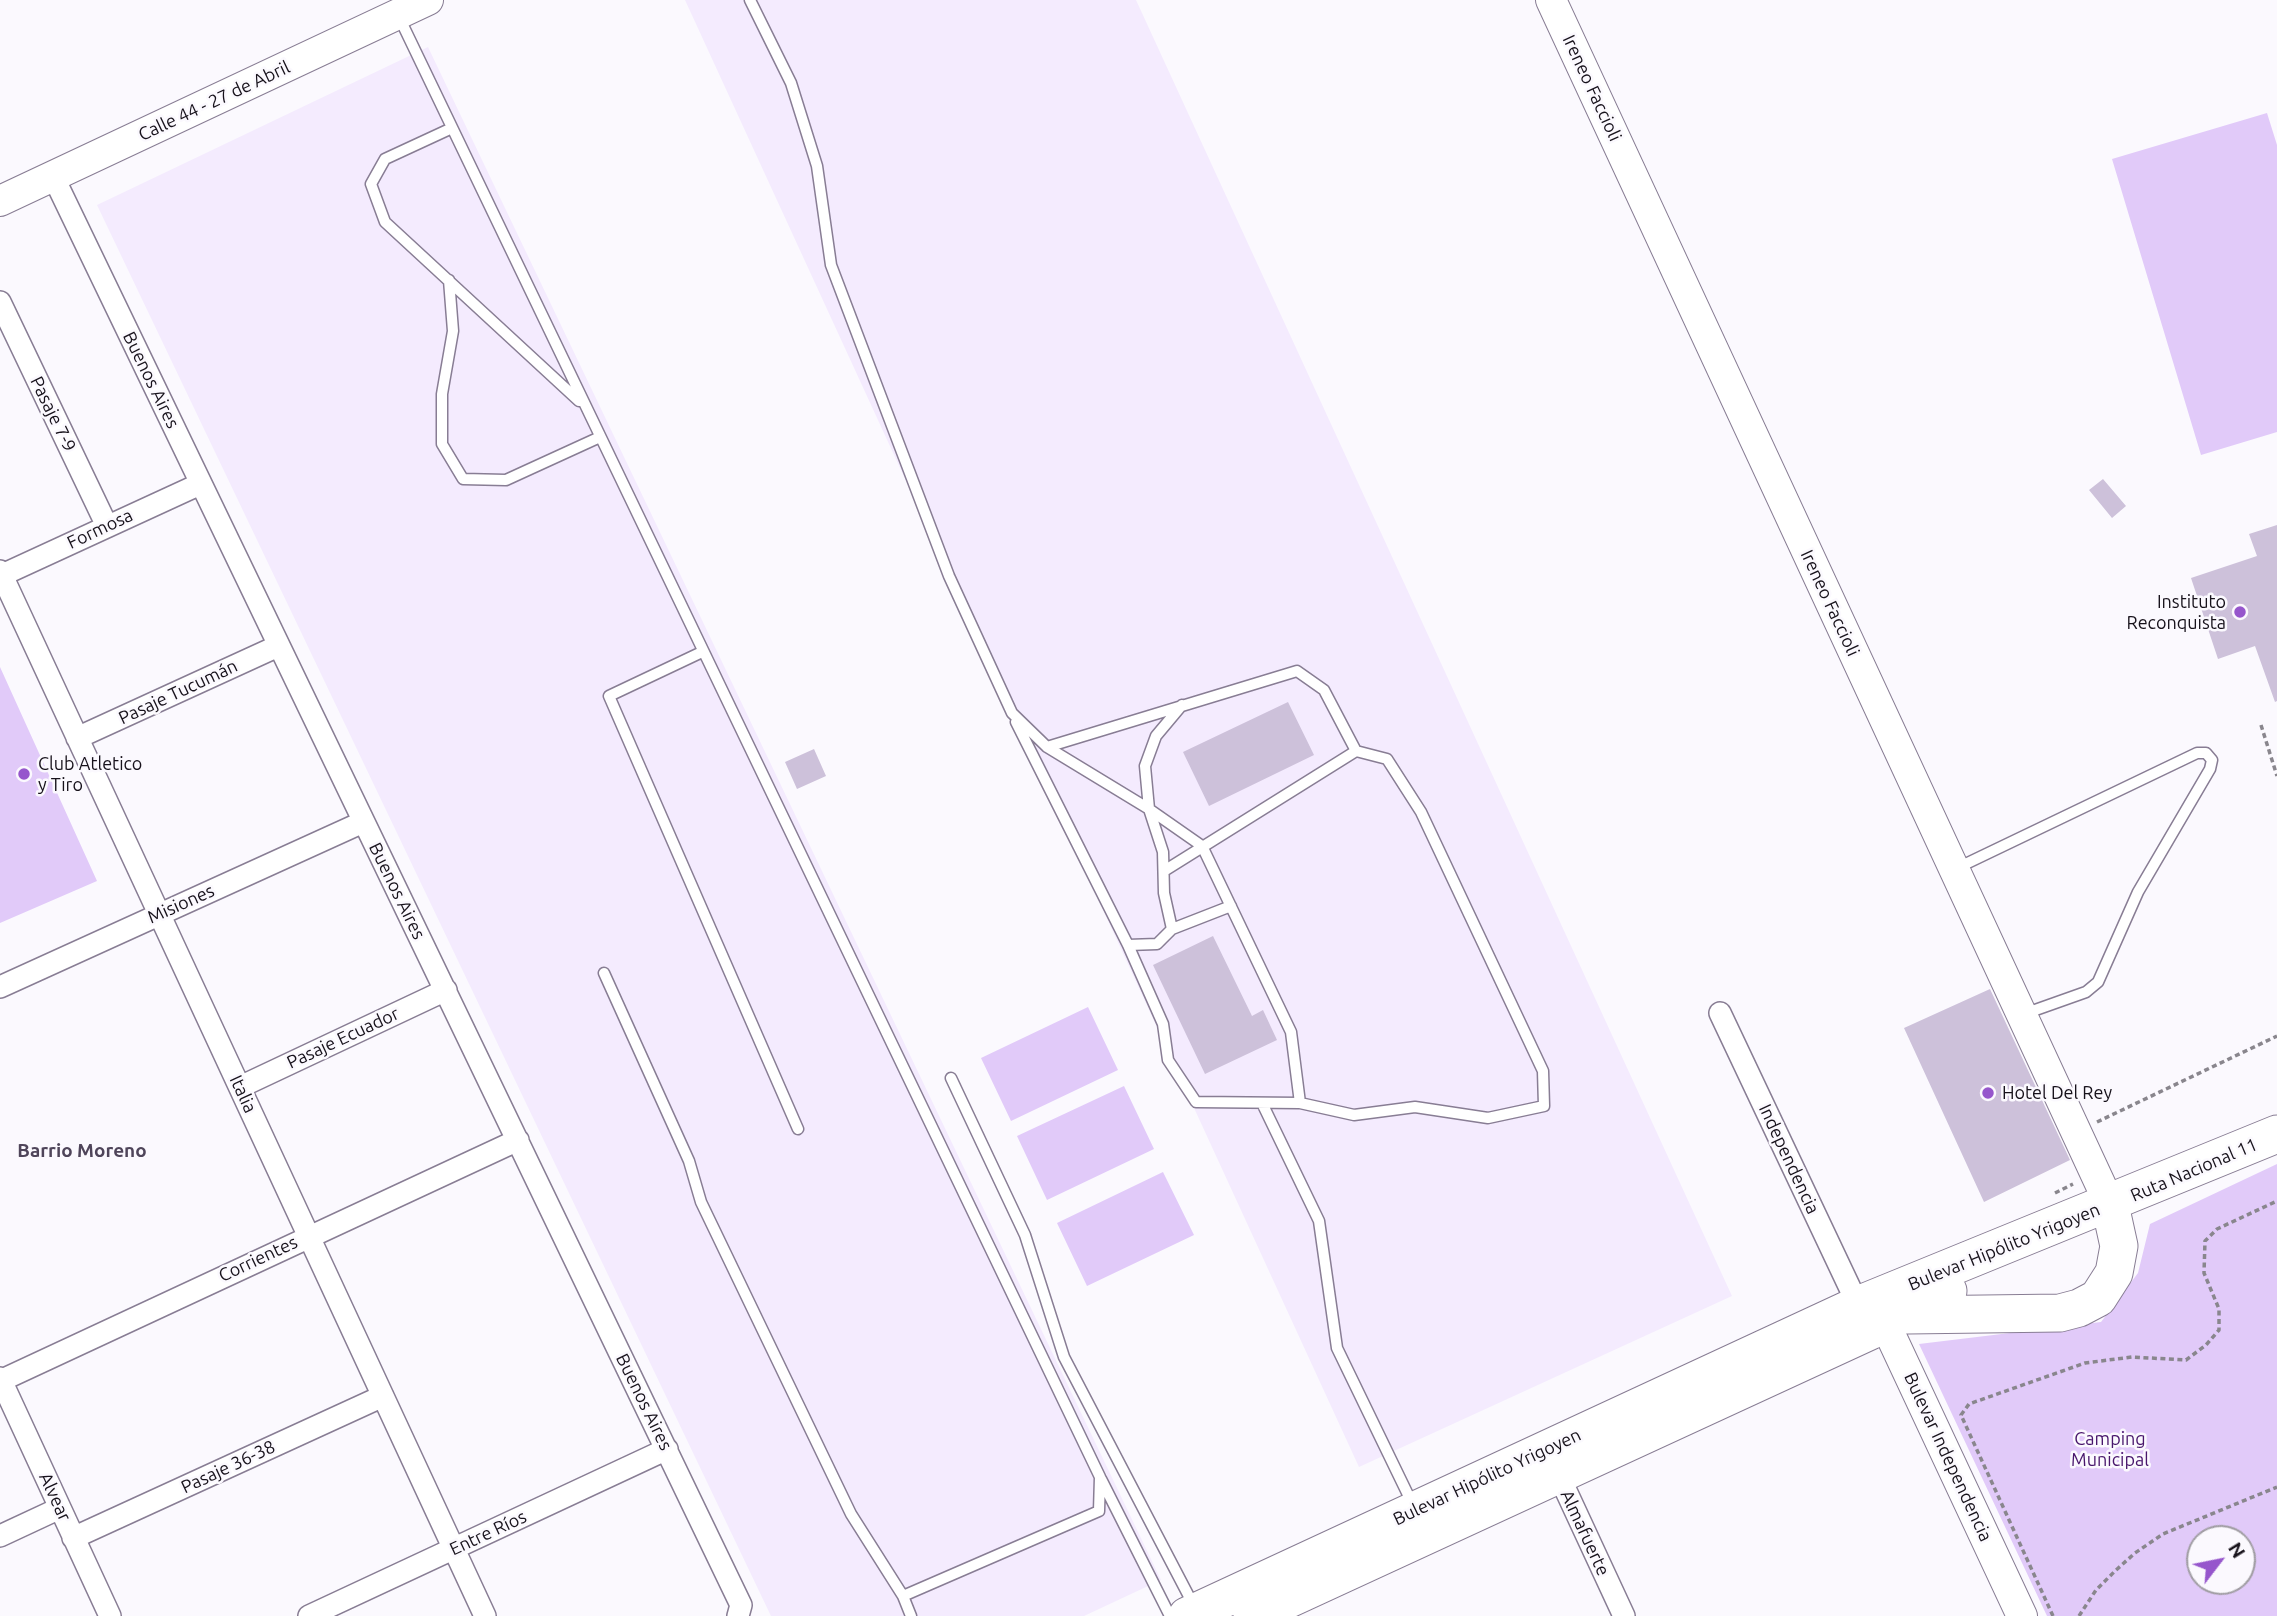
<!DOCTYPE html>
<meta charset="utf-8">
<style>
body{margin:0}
#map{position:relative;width:2277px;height:1616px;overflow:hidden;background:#fbf9fe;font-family:Ubuntu,sans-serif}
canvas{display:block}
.north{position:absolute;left:2186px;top:1525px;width:70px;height:70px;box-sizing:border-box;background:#fbf9fe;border:2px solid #a09da3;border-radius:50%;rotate:58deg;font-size:19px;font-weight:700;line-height:28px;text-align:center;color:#17121b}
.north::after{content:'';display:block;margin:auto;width:24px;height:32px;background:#9656cc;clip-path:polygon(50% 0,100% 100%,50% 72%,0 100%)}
</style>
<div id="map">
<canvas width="2277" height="1616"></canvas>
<div class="north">N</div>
</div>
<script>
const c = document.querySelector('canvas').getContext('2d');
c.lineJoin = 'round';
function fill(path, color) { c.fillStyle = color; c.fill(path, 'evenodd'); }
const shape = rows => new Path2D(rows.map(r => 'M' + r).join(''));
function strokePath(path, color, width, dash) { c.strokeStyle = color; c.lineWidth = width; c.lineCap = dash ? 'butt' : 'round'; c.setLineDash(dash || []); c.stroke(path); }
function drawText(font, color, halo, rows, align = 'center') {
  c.font = font + ' Ubuntu,sans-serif'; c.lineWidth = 5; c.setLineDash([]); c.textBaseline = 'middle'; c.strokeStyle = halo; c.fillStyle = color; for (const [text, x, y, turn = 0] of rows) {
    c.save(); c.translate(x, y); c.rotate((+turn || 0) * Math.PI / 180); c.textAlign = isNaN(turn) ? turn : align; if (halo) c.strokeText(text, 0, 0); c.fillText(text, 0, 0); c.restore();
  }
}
fill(shape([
 [685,0,1136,0,1732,1296,1359,1467],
 [428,47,1161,1580,1084,1616,771,1616,97,205]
]), '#f4ebfe');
fill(shape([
 [2267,113,2277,145,2277,432,2201,455,2112,159],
 [0,667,97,881,0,923],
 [1088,1007,1118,1070,1011,1121,981,1058],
 [1124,1086,1154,1149,1047,1200,1017,1136],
 [2277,1164,2277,1616,2047,1616,1919,1344,2101,1322,2138,1273,2150,1224],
 [2200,1539,2242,1539,2242,1581,2200,1581],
 [1163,1172,1194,1235,1087,1286,1057,1223]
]), '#e1caf9');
fill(shape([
 [2103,479,2126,506,2112,518,2089,490],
 [2277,525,2277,701,2275,702,2255,646,2218,659,2191,578,2257,556,2249,534],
 [1288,702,1314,755,1209,806,1183,752],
 [814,749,826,776,797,789,785,762],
 [1213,936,1252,1016,1263,1010,1277,1040,1205,1074,1153,965],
 [1990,989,2070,1160,1984,1202,1904,1028]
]), '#cdc1da');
const lane = shape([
 [750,0,791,83,817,166,831,265,949,576,1012,713,1047,747,1149,809,1202,846,1291,1032,1300,1103,1354,1115,1415,1107,1488,1118,1544,1106,1543,1071,1421,812,1387,759,1356,751,1324,690,1297,671,1047,747],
 [399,17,1100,1477,1099,1511,903,1596,851,1514,701,1202,689,1161,604,973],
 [452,128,385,159,371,184,385,222,579,401],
 [449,280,453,331,442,394,442,444,463,479,506,480,600,437],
 [702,652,609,696,798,1129],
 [1016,722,1128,945,1157,944,1172,929,1164,893,1163,852,1149,809,1145,766,1156,736,1182,705],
 [1955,869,2197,753,2206,753,2212,760,2210,769,2138,892,2098,982,2086,992,2024,1014],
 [1164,871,1356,751],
 [1172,929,1231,906],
 [1128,945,1163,1024,1168,1060,1196,1102,1300,1103],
 [951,1078,1025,1235,1064,1357,1194,1606],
 [1262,1103,1319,1221,1337,1348,1413,1505],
 [1101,1479,1170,1616],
 [903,1596,911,1616]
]);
const street = shape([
 [53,176,741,1605,738,1616],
 [0,302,107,526],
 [0,571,485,1616],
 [0,576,200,484],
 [77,738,278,646],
 [0,987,363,822],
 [1720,1013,1858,1305],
 [240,1087,446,990],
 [0,1378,110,1616],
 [0,1381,518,1140],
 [1554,1465,1624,1616],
 [0,1536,60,1508],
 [73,1538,383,1396],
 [309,1616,667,1449]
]);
const secondary = shape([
 [1551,0,2110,1205],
 [0,201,428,0],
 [1875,1302,2022,1616]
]);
const highway = shape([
 [1908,1315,2060,1313,2079,1308,2098,1298,2114,1273,2119,1246,2110,1205],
 [1187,1616,1858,1305,2277,1134],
 [1252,1616,1870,1331,1948,1291]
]);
strokePath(lane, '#887d94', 13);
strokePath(street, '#887d94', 24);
strokePath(secondary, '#887d94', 32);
strokePath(highway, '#887d94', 39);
strokePath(shape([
 [2261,725,2277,776],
 [2097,1122,2277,1036],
 [2055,1193,2073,1184],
 [2053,1616,1961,1415,1969,1404,2085,1363,2132,1357,2186,1360,2206,1345,2219,1330,2219,1309,2204,1273,2205,1241,2217,1229,2277,1201],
 [2079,1616,2096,1590,2115,1571,2135,1553,2163,1534,2277,1487]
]), '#89868d', 3.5, [5, 3.5]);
strokePath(lane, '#fff', 10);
strokePath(street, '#fff', 21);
strokePath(secondary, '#fff', 30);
strokePath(highway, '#fff', 37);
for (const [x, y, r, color] of [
 [2240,612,7,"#9656cc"],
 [24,774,7,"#9656cc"],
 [1988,1093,7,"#9656cc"]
]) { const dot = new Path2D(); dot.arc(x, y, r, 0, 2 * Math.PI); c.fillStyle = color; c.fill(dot); strokePath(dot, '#fbf9fe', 2.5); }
drawText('18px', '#17121b', '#fbf9fe', [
 ["Ireneo Faccioli",1592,88,65],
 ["Calle 44 - 27 de Abril",214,101,-25],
 ["Buenos Aires",151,380,64],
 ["Pasaje 7-9",53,414,64],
 ["Formosa",100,529,-25],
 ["Ireneo Faccioli",1830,603,65],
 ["Pasaje Tucumán",178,692,-25],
 ["Buenos Aires",397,891,64],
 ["Misiones",181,904,-24],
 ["Pasaje Ecuador",343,1038,-25],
 ["Italia",243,1094,65],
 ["Independencia",1789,1159,65],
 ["Ruta Nacional 11",2194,1170,-23],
 ["Bulevar Hipólito Yrigoyen",2004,1247,-22],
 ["Corrientes",258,1259,-25],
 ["Buenos Aires",644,1402,64],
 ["Bulevar Independencia",1948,1457,65],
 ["Pasaje 36-38",228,1467,-25],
 ["Bulevar Hipólito Yrigoyen",1487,1477,-25],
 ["Alvear",55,1497,65],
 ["Entre Ríos",488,1533,-25],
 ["Almafuerte",1585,1533,65]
]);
drawText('18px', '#17121b', '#fbf9fe', [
 ["Instituto",2226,602,"right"],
 ["Reconquista",2226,623,"right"],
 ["Club Atletico",38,764],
 ["y Tiro",38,785],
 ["Hotel Del Rey",2002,1093]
], 'left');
drawText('18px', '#48166c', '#fbf9fe', [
 ["Camping",2110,1439],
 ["Municipal",2110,1460]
]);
drawText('bold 19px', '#4f455a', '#fbf9fe', [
 ["Barrio Moreno",82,1151]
]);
</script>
